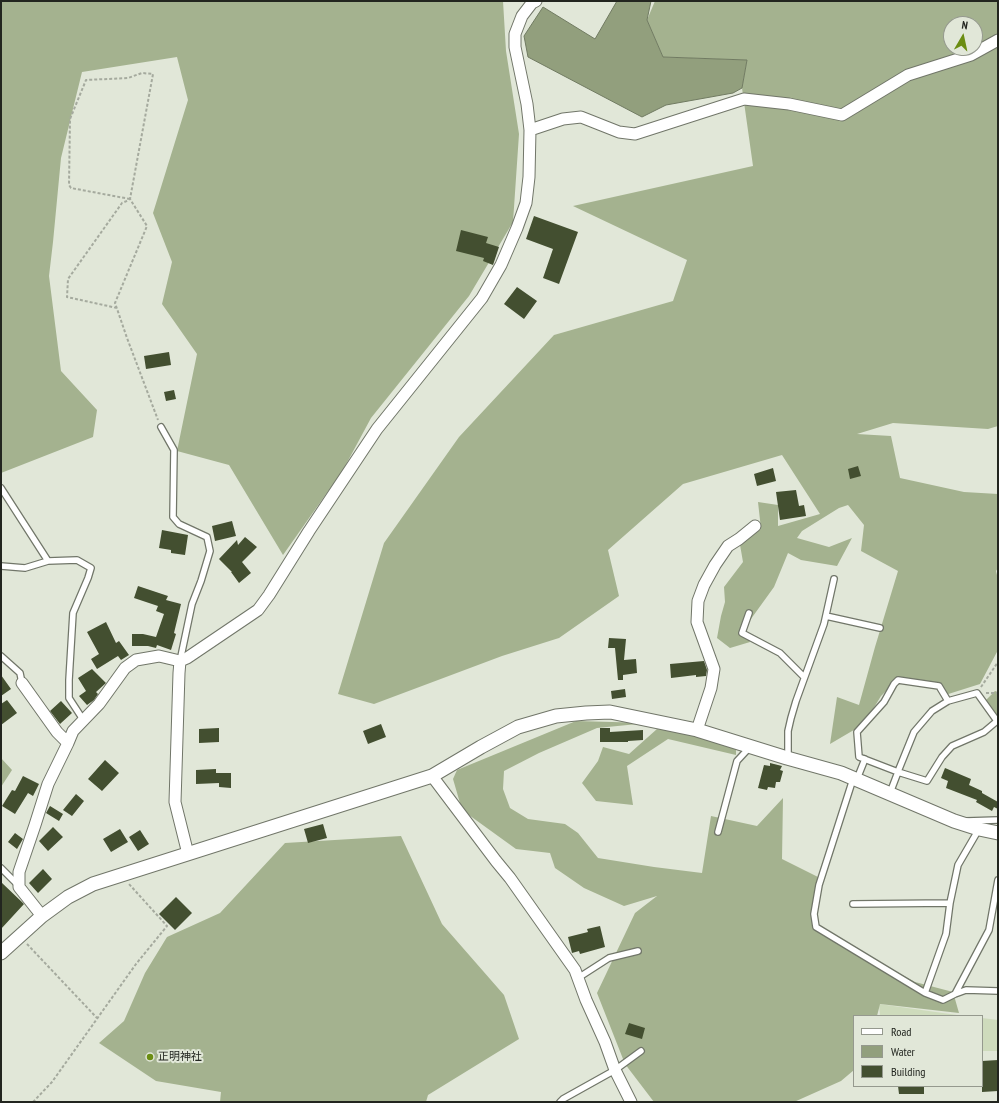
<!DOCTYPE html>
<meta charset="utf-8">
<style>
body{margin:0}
#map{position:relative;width:999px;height:1103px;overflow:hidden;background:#e1e7d8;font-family:"PT Sans Narrow",sans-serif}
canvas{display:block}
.frame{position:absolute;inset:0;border:2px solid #22251f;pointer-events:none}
.legend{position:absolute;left:853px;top:1015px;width:130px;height:72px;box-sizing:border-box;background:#e1e7d8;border:1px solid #95998e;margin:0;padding:5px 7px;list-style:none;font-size:12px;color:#22251f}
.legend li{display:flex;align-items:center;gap:8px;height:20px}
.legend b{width:20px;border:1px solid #95998e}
.north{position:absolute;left:943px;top:16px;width:40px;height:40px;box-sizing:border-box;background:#e1e7d8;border:1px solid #95998e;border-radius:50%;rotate:9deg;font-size:11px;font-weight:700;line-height:16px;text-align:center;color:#22251f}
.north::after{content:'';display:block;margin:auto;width:14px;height:18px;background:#6b8d12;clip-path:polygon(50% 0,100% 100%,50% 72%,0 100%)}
</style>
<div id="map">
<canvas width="999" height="1103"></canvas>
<div class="frame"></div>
<ul class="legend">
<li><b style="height:5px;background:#fff"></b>Road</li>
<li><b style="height:11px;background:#929f7d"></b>Water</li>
<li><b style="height:11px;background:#434f30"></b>Building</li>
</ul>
<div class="north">N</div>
</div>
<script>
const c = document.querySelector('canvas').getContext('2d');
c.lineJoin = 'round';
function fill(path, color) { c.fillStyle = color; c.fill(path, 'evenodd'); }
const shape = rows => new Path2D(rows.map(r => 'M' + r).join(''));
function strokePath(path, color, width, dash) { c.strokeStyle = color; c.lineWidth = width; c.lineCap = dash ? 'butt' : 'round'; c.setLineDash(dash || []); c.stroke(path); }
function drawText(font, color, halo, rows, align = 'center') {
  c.font = font + ' "PT Sans Narrow","Noto Sans JP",sans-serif'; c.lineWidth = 4; c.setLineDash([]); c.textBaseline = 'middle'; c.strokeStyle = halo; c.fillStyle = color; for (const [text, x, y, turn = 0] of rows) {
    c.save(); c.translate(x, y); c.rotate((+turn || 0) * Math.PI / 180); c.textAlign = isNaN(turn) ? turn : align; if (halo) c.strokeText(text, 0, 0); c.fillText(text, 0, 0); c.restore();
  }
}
fill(shape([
 [879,1004,964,1016,880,1016],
 [982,1018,998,1020,998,1051,982,1051]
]), '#cedbbc');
fill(shape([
 [1,1,503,1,506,51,519,134,513,222,469,296,371,418,343,470,283,555,229,465,177,451,197,354,162,304,172,262,153,213,188,100,177,57,82,72,61,158,53,242,49,276,61,371,97,410,93,437,1,473],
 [655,1,998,1,998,426,988,429,893,423,857,434,891,436,900,478,964,492,998,494,998,568,996,571,998,579,998,650,980,684,942,696,934,685,895,682,881,696,864,724,830,744,837,697,859,705,875,647,898,571,861,551,864,525,848,505,839,508,802,531,797,538,829,547,852,538,837,566,801,560,788,553,774,587,743,630,750,642,730,648,717,638,721,616,725,602,724,587,743,562,739,539,761,529,758,502,778,505,778,526,820,514,782,455,683,484,608,550,619,596,559,638,502,656,374,704,338,694,384,543,459,437,554,335,673,301,687,260,573,206,753,166,742,88,747,60,663,57,647,20],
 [951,24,975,24,975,48,951,48],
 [995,691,998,692,998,717,986,700],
 [576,721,648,723,597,728,539,753,504,771,503,789,510,808,528,819,565,824,578,833,598,858,654,867,702,873,711,816,757,826,783,798,782,859,820,878,812,925,915,982,953,992,959,1013,880,1004,877,1016,854,1016,854,1070,841,1081,794,1102,654,1102,625,1064,597,993,635,913,657,896,624,906,584,888,555,868,550,853,516,849,462,810,453,779,457,770],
 [657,729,694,734,736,748,736,755,668,739,627,766,633,805,596,801,582,783,598,761,603,747,629,754],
 [1,758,12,770,1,787],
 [401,836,442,924,504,995,519,1039,428,1095,426,1102,220,1102,221,1092,156,1081,99,1043,124,1021,145,973,167,937,220,913,285,843]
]), '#a4b28f');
const water = shape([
 [617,1,651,1,647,20,663,57,747,60,742,88,733,93,666,105,642,117,528,57,524,36,543,7,595,39,617,1]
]);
fill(water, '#929f7d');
strokePath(water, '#707a61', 1);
fill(shape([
 [534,216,578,232,559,284,543,278,553,249,526,239],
 [461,230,488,237,486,243,499,247,493,265,483,261,484,258,456,251],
 [517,287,537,301,524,319,504,304],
 [169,352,171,365,146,369,144,356],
 [174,390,176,399,166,401,164,392],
 [858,466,861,476,850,479,848,469],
 [773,468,776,481,757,486,754,474],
 [796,490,799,506,804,505,806,516,780,520,776,492],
 [232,521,236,536,215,541,212,526],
 [162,530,188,535,185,555,171,553,171,550,159,548],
 [245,537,257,547,242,562,251,573,239,583,231,572,232,572,219,559,237,540,238,545],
 [138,586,168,596,166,600,181,604,174,633,176,634,171,650,157,645,156,648,148,646,132,646,132,634,143,634,156,637,164,614,156,611,158,606,134,598],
 [106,622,116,643,119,641,129,655,121,660,118,656,97,669,91,659,99,654,87,632],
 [609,638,626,639,624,660,636,659,637,673,623,675,623,680,618,680,615,648,608,648],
 [704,661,707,670,706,676,696,677,696,675,671,678,670,664],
 [92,669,106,683,96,692,98,694,94,700,87,705,79,696,86,691,78,678],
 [1,675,11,689,1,696],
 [625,689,626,697,612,699,611,691],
 [7,700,17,713,1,725,1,704],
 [61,701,72,713,60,724,50,711],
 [381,724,386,737,368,744,363,731],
 [219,728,219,742,199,743,199,729],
 [600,728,610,728,610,732,643,730,643,740,628,741,628,742,600,742],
 [105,760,119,773,102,791,88,779],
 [770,763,782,766,780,770,783,771,780,782,776,782,775,788,768,787,767,790,758,788,764,765,770,766],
 [945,768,971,779,969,785,982,791,982,793,998,802,998,809,994,807,992,811,976,802,977,800,946,788,948,781,941,778],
 [216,769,216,773,231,773,231,788,219,787,219,783,196,784,196,770],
 [23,776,39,784,33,796,28,793,15,814,2,806,12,790,15,791],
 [76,794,84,801,72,816,63,810],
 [50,806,63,814,59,821,46,813],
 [323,824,327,838,308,843,304,829],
 [53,827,63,837,48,851,39,841],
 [120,829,128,842,111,852,103,839],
 [140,830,149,844,138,851,129,837],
 [15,833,23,839,17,849,8,842],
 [43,869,52,879,38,893,29,883],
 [1,882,24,904,1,929],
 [176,897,192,913,175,930,159,914],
 [600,926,605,947,580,954,579,951,572,953,568,937,588,932,587,929],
 [629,1023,645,1028,642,1039,625,1034],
 [998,1060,998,1091,982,1092,982,1061],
 [898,1086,924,1086,924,1094,899,1094]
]), '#434f30');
const service = shape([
 [161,427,174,450,173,517,179,524,207,537,210,551,201,581,192,604,180,661],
 [1,488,48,561,77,560,91,568,88,578,73,613,69,680,69,698,84,721],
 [1,566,25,568,48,561],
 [749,613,742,633,780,653,804,677],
 [826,616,880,628],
 [1,656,20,673,22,683],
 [788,758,788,731,791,718,796,701,824,624,834,579],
 [853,779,819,885,814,914,816,927,925,993,943,1000,955,994,989,930,998,880],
 [857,779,865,759],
 [890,793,898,772,899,769,914,732,932,711,948,701,939,686,898,680,894,684,884,702,857,732,859,757,898,772,927,781,942,757,952,746,984,732,997,721,977,693,948,701],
 [966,821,998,820],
 [718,832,737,761,750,747],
 [1,868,19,886],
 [853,904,950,903,958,865,979,829],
 [578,978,609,958,638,951],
 [925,993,946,934,950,903],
 [955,994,966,990,998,991],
 [560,1102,563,1099,615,1070,641,1051]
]);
const minor = shape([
 [530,130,563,119,581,117,619,132,635,134,744,99,789,104,842,115,908,75,971,55,998,40],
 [180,661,179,673,175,802,188,854],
 [22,683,57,732,68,743,73,731,99,704,125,668,136,660,159,656,180,661,187,658,258,610,269,595,309,531,377,429,482,298,501,265,517,228,526,203,529,177,530,130,527,104,515,47,515,34,522,16,532,3,536,1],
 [697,730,711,688,714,669,697,622,698,601,704,585,715,565,728,546,739,539,755,526],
 [432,776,496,861,510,878,575,970,586,1000,605,1042,615,1070,631,1102],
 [42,916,19,887,19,872,35,825,48,784,68,743]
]);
const tertiary = shape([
 [1,953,42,916,68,897,93,884,432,776,481,747,518,727,556,716,586,713,610,712,697,730,787,758,841,773,954,821,979,829,998,833]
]);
strokePath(service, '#717669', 8);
strokePath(minor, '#717669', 13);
strokePath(tertiary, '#717669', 15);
strokePath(shape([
 [130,199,71,188,69,185,70,119,86,80,128,78,142,73,153,74,130,199,147,226,115,303,127,338,158,420],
 [117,308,67,297,68,279,122,203,129,200],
 [981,687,998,662],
 [986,693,998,693],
 [27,944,97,1018],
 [33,1102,52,1082,136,964,167,926,129,884]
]), '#a5aa9e', 2, [3, 2]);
strokePath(service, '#fff', 5.5);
strokePath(minor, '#fff', 11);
strokePath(tertiary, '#fff', 13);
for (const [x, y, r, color] of [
 [150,1057,4,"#6b8d12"]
]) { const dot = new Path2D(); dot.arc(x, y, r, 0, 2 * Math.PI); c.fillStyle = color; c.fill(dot); strokePath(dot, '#e1e7d8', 1.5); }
drawText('11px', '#22251f', '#e1e7d8', [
 ["正明神社",158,1057]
], 'left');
</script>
